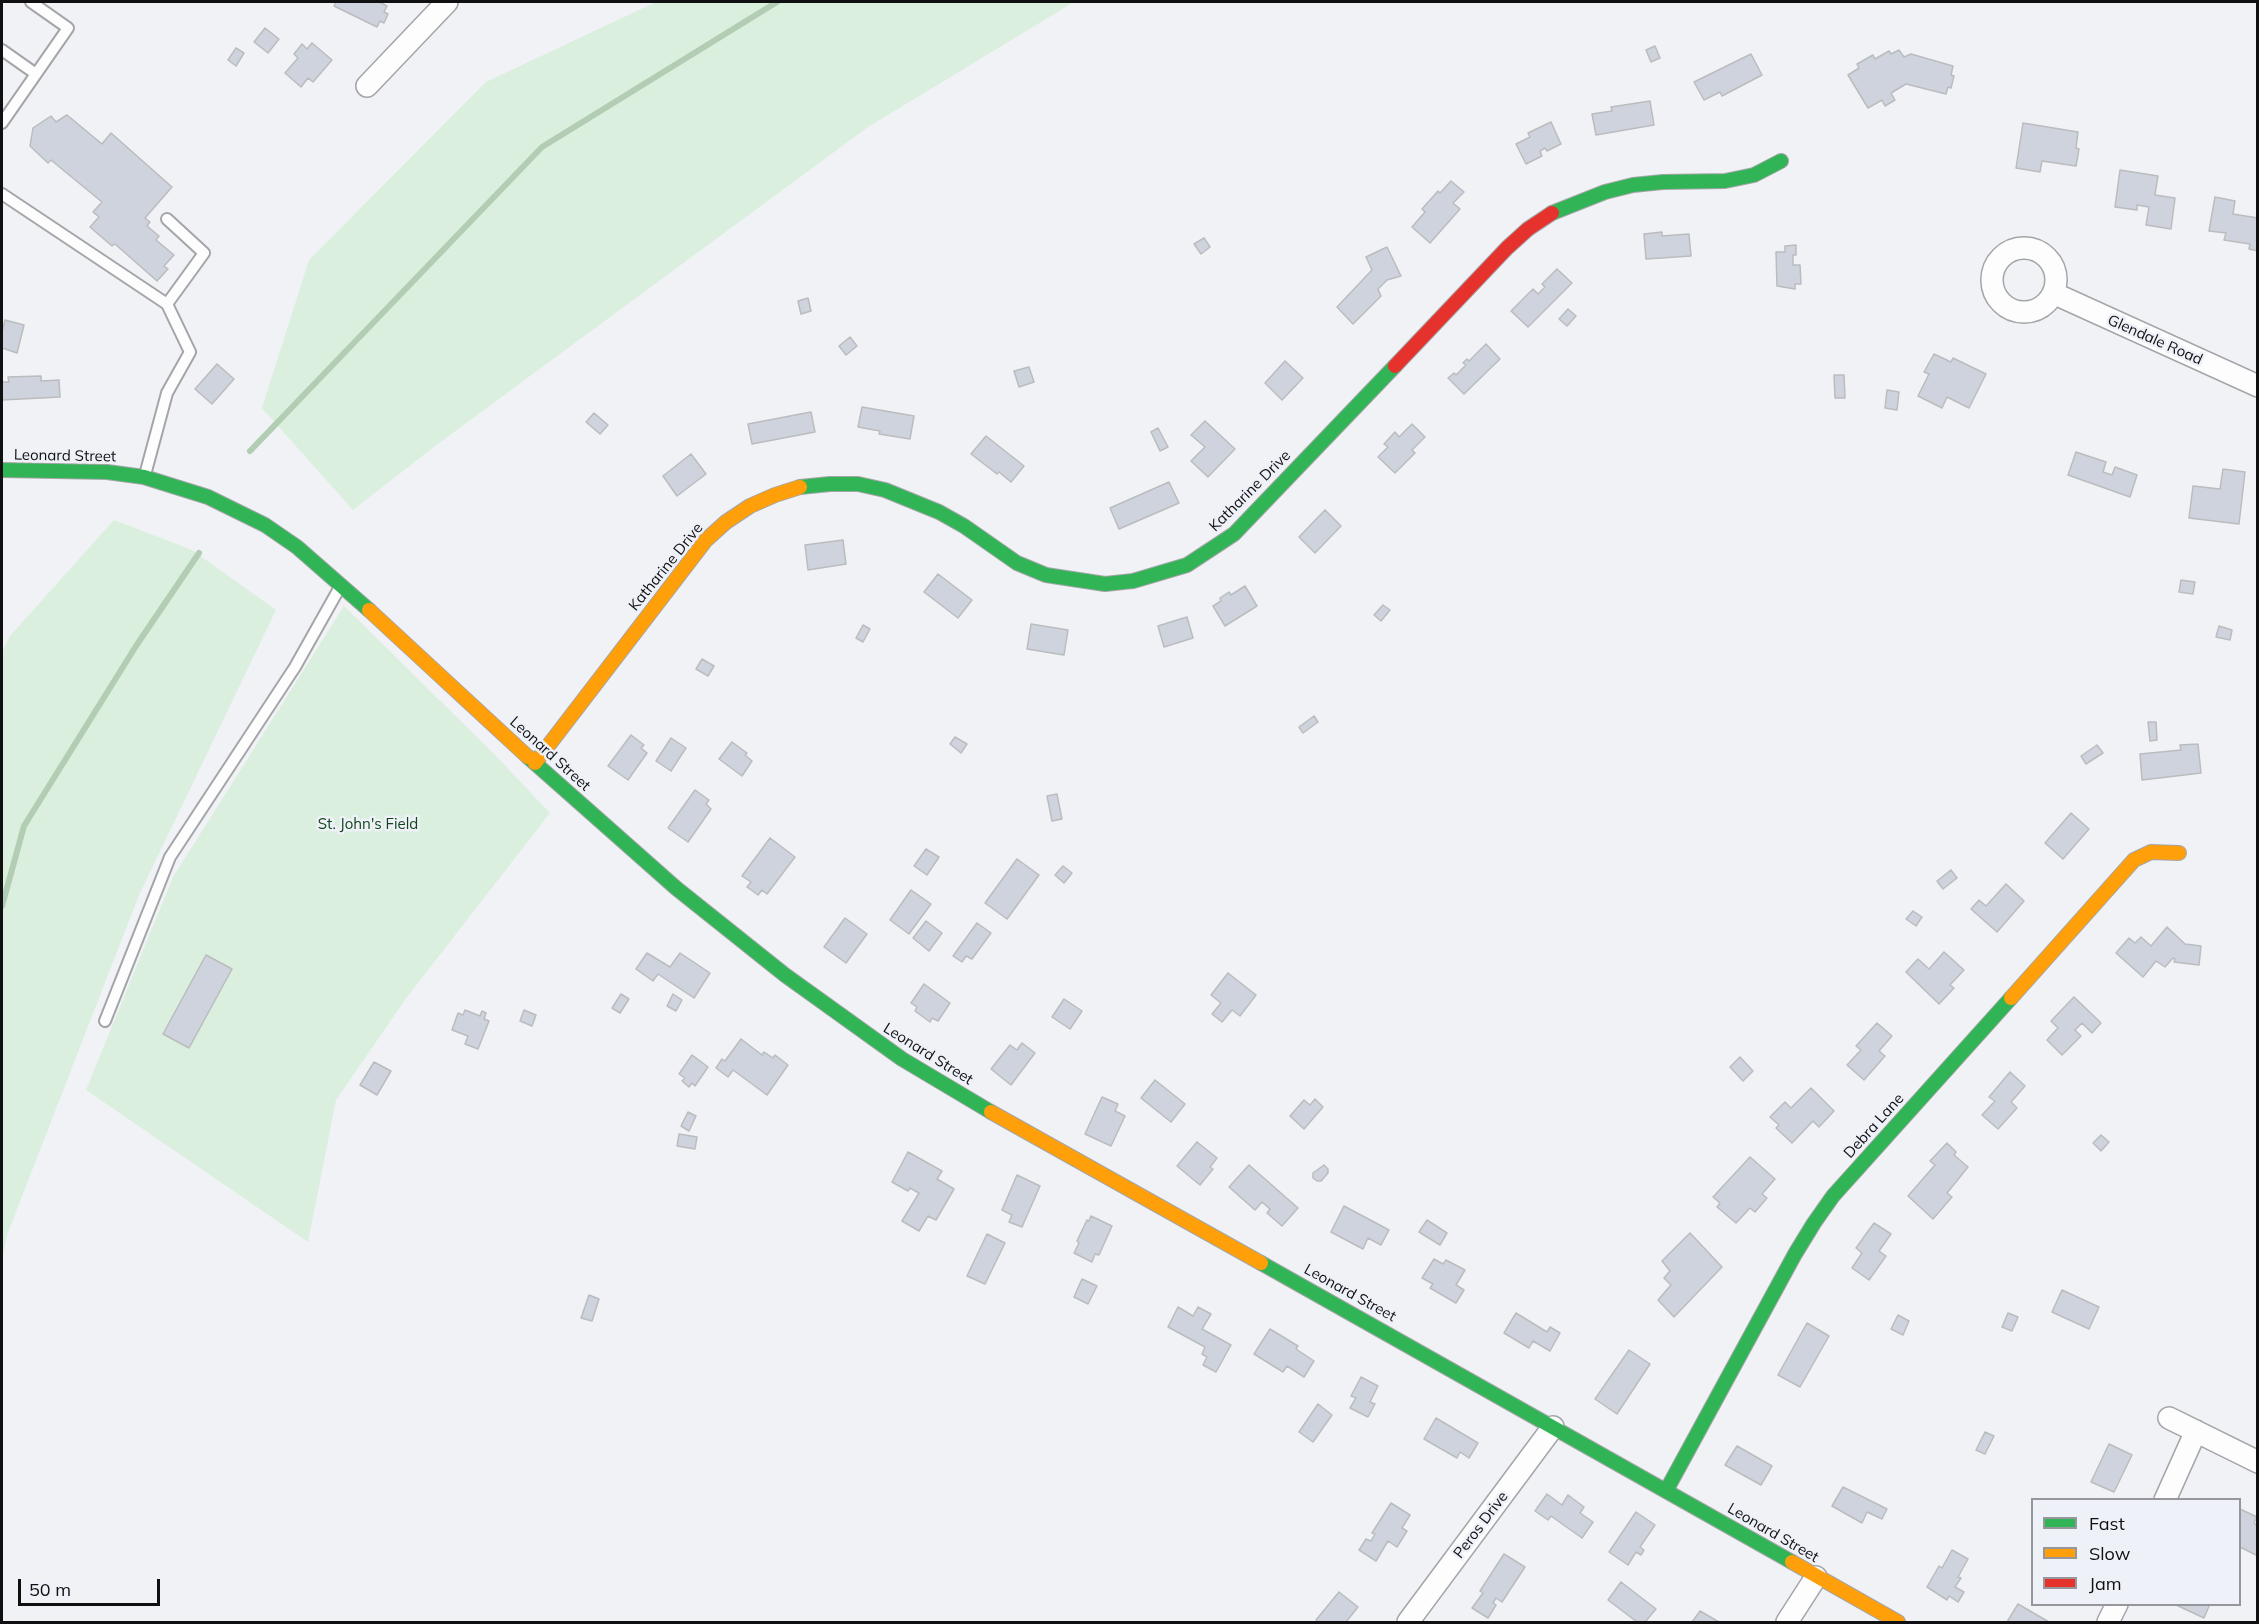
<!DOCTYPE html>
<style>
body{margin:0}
#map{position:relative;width:2259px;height:1624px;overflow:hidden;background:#f0f2f6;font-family:Mulish,sans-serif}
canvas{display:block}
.frame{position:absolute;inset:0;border:3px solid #101013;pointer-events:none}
.legend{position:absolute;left:2031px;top:1498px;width:210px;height:108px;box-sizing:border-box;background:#eef1f8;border:2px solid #95979c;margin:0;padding:8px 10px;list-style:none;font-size:18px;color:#101013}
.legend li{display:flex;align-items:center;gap:12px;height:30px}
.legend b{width:30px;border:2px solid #95979c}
.scale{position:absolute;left:18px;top:1579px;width:142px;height:27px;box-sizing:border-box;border:3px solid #101013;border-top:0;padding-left:8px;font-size:18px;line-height:21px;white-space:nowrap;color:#101013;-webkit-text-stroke:4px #eef1f8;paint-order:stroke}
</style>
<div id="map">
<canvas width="2259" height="1624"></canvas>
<div class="frame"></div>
<ul class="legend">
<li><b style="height:8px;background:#30b455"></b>Fast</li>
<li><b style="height:8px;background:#ff9f0a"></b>Slow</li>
<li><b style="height:8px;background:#e5322d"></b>Jam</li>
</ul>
<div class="scale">50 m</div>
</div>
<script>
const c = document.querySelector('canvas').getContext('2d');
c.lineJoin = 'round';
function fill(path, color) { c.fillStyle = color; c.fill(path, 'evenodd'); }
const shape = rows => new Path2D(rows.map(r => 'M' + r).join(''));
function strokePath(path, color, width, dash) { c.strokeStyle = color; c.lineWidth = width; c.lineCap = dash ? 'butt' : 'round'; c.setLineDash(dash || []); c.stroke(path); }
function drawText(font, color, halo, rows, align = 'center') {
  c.font = font + ' Mulish,sans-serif'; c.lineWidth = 5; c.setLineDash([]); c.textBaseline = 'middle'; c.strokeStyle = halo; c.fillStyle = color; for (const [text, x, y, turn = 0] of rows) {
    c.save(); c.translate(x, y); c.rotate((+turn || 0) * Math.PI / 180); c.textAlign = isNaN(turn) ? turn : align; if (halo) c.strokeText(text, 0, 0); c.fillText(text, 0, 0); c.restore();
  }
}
fill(shape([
 [656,2,1074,2,868,127,435,446,353,510,262,408,309,260,486,82],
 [114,520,192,550,276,610,139,895,7,1235,2,1262,2,652,10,636],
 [344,606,495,755,550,813,407,997,336,1100,308,1242,86,1090,173,877]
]), '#daefdd');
strokePath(shape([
 [250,451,542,147,777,2],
 [2,906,24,826,136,646,199,553]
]), '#b2cdb4', 6);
const building = shape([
 [336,2,379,2,387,6,384,12,388,14,384,23,380,21,377,27,334,6,336,2],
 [265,28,279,39,268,53,254,42,265,28],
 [312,43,332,60,313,82,308,78,301,87,285,73,298,58,294,54,302,44,307,49,312,43],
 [1655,46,1660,58,1651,62,1646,50,1655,46],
 [236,48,244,53,236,66,228,60,236,48],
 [1899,50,1904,57,1911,54,1953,66,1951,75,1954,76,1951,88,1948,87,1946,94,1906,84,1891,93,1895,100,1885,106,1882,100,1868,108,1848,75,1859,68,1857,64,1873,55,1875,59,1889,51,1891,54,1899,50],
 [1751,54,1762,75,1722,96,1720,92,1704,100,1694,82,1751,54],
 [1650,101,1654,125,1596,135,1592,114,1612,111,1611,107,1650,101],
 [67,115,102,144,111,133,172,187,145,218,150,222,147,226,159,236,156,240,174,255,164,266,168,269,157,281,115,244,112,246,90,227,99,217,93,212,102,202,51,160,48,163,30,146,33,128,51,116,56,122,67,115],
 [1551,122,1561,144,1547,151,1545,148,1540,151,1542,156,1526,164,1516,144,1530,137,1528,133,1551,122],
 [2023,123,2078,132,2076,148,2079,149,2076,166,2042,161,2040,172,2016,168,2023,123],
 [2120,170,2158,176,2155,195,2175,198,2171,229,2146,225,2149,207,2137,205,2137,210,2115,207,2120,170],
 [1451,181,1464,192,1453,203,1460,209,1430,243,1412,227,1425,212,1422,209,1438,191,1440,193,1451,181],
 [2215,197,2235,201,2233,214,2258,218,2258,251,2249,249,2250,244,2224,240,2226,233,2209,231,2215,197],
 [1662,232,1662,236,1689,234,1691,256,1646,259,1644,234,1662,232],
 [1204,238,1210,247,1201,254,1194,244,1204,238],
 [1796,245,1796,255,1793,255,1793,265,1800,265,1801,284,1795,284,1795,289,1777,286,1776,252,1785,252,1785,246,1796,245],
 [1387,247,1401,276,1387,280,1378,289,1381,296,1353,324,1337,307,1372,270,1366,257,1387,247],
 [1557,269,1572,283,1528,327,1511,311,1533,289,1538,294,1545,287,1542,284,1557,269],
 [808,298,811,311,801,314,798,301,808,298],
 [1568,309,1576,316,1567,326,1559,319,1568,309],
 [5,320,24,325,17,353,2,348,2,332,5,320],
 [850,337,857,346,846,355,839,346,850,337],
 [1486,344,1500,359,1464,394,1448,378,1454,373,1456,375,1466,365,1463,363,1467,359,1469,361,1486,344],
 [1934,354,1951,362,1953,358,1986,374,1969,408,1947,397,1942,408,1918,396,1929,374,1924,372,1934,354],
 [1285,361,1303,378,1282,400,1265,383,1285,361],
 [217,364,234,379,212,404,195,389,217,364],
 [1029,367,1034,382,1019,387,1014,371,1029,367],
 [1834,375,1844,375,1845,398,1835,398,1834,375],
 [41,376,41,381,59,380,60,397,2,400,2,382,9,382,8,377,41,376],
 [1887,390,1899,392,1897,410,1885,408,1887,390],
 [862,407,914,416,910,439,879,434,880,431,858,427,862,407],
 [811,412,815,432,752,444,748,424,811,412],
 [594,413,608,425,600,434,586,422,594,413],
 [1205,421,1235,449,1208,477,1191,461,1205,447,1191,435,1205,421],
 [1412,424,1425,437,1412,450,1415,453,1395,473,1378,457,1388,447,1384,444,1395,432,1399,437,1412,424],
 [1158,428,1168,447,1160,451,1151,432,1158,428],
 [986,436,1024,466,1011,482,999,472,997,474,971,454,986,436],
 [2076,452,2106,462,2103,472,2112,475,2115,467,2137,475,2130,497,2068,475,2076,452],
 [691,454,706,474,677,496,663,476,691,454],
 [2223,469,2245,472,2239,524,2189,518,2193,486,2220,489,2223,469],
 [1169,482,1179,503,1119,529,1110,508,1169,482],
 [1325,510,1341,526,1315,553,1299,537,1325,510],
 [843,540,846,564,808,570,805,545,843,540],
 [938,574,972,600,958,618,924,592,938,574],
 [2181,580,2195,582,2193,594,2179,592,2181,580],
 [1245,586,1257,606,1225,626,1213,606,1221,601,1220,598,1229,592,1231,595,1245,586],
 [1383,605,1390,610,1381,621,1374,615,1383,605],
 [1187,617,1193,638,1164,647,1158,626,1187,617],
 [1031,624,1068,630,1064,655,1027,649,1031,624],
 [863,625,870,629,863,642,856,638,863,625],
 [2219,626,2232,630,2230,640,2216,637,2219,626],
 [702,659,714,666,708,676,696,669,702,659],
 [1314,716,1318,722,1303,733,1299,727,1314,716],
 [2148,722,2156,722,2157,740,2150,741,2148,722],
 [631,735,644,745,641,748,647,753,628,780,608,766,631,735],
 [955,737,967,744,961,753,950,744,955,737],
 [671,738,686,748,671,771,656,761,671,738],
 [732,742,747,753,745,755,752,761,742,776,719,759,732,742],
 [2198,744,2201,773,2142,780,2140,754,2181,750,2180,745,2198,744],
 [2097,745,2103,753,2086,764,2081,756,2097,745],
 [695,790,709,800,706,804,711,809,688,842,668,828,695,790],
 [1057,794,1062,819,1052,821,1047,796,1057,794],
 [2071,813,2089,829,2063,859,2045,843,2071,813],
 [770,838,795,857,767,894,762,890,758,895,747,887,751,882,742,876,770,838],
 [926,849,939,857,927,875,914,866,926,849],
 [1017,859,1039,875,1007,919,985,903,1017,859],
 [1063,866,1072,873,1064,883,1055,875,1063,866],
 [1951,870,1957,878,1943,889,1937,881,1951,870],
 [2006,884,2024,901,1997,932,1971,909,1979,900,1986,906,2006,884],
 [911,890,931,904,909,934,890,920,911,890],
 [1913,911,1922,917,1916,926,1906,919,1913,911],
 [845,918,867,934,846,963,824,947,845,918],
 [926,921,942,933,929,951,913,938,926,921],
 [977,923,991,933,972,959,966,956,962,962,953,956,977,923],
 [2167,927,2185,944,2201,946,2199,965,2174,962,2175,959,2173,958,2165,967,2156,961,2143,977,2116,953,2129,938,2135,943,2141,937,2151,946,2167,927],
 [1944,952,1964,970,1950,985,1954,988,1939,1004,1906,972,1918,959,1929,969,1944,952],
 [647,953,670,967,680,953,710,973,694,998,658,974,653,981,636,969,647,953],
 [206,955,232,969,189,1048,163,1034,206,955],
 [1228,973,1256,995,1240,1016,1232,1010,1222,1022,1212,1014,1221,1003,1211,995,1228,973],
 [924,984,950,1003,938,1021,932,1018,930,1022,915,1011,917,1007,911,1003,924,984],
 [621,994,629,999,620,1013,612,1008,621,994],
 [673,994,682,1000,676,1011,667,1006,673,994],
 [2074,997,2101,1023,2092,1033,2082,1023,2075,1030,2081,1036,2062,1055,2047,1040,2058,1028,2051,1021,2074,997],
 [1064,999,1082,1011,1070,1029,1052,1017,1064,999],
 [465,1010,480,1016,482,1011,486,1013,484,1019,489,1021,478,1049,465,1044,468,1036,452,1030,458,1013,463,1015,465,1010],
 [524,1010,536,1015,532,1026,520,1021,524,1010],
 [1877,1023,1892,1036,1879,1051,1885,1056,1864,1080,1847,1065,1861,1050,1856,1046,1877,1023],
 [741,1039,762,1055,764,1052,773,1058,775,1055,788,1065,767,1095,733,1070,728,1077,716,1068,722,1059,725,1061,741,1039],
 [1022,1043,1035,1053,1011,1085,991,1069,1010,1045,1017,1050,1022,1043],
 [692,1055,708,1067,695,1086,692,1083,689,1087,682,1081,685,1078,679,1074,692,1055],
 [1740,1057,1753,1071,1743,1081,1730,1067,1740,1057],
 [374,1062,391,1071,377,1095,360,1085,374,1062],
 [2010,1072,2025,1086,2011,1102,2017,1108,1998,1129,1982,1115,1995,1101,1989,1097,2010,1072],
 [1155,1080,1185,1104,1171,1122,1141,1098,1155,1080],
 [1811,1088,1834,1111,1819,1127,1813,1121,1792,1143,1776,1128,1779,1125,1770,1117,1785,1102,1791,1108,1811,1088],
 [1102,1097,1118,1104,1115,1111,1125,1116,1111,1146,1085,1134,1102,1097],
 [1315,1099,1323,1107,1304,1129,1290,1116,1304,1100,1310,1105,1315,1099],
 [688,1112,696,1116,689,1131,681,1126,688,1112],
 [679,1134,697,1137,695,1149,677,1146,679,1134],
 [2101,1135,2109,1142,2101,1151,2093,1143,2101,1135],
 [1197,1142,1217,1158,1210,1167,1213,1169,1200,1185,1177,1166,1197,1142],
 [1947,1143,1956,1152,1954,1155,1968,1167,1947,1193,1952,1197,1933,1219,1908,1196,1935,1165,1930,1161,1947,1143],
 [908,1152,942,1171,937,1179,954,1189,936,1220,928,1216,919,1231,902,1221,919,1193,910,1188,908,1191,892,1182,908,1152],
 [1750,1157,1775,1179,1762,1194,1767,1198,1755,1212,1750,1208,1736,1223,1717,1207,1720,1203,1713,1197,1750,1157],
 [1249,1165,1298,1208,1282,1226,1267,1213,1270,1209,1262,1202,1255,1210,1229,1187,1249,1165],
 [1324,1165,1328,1169,1328,1173,1321,1181,1317,1181,1313,1178,1313,1173,1324,1165],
 [1017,1175,1040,1186,1022,1227,1009,1222,1012,1215,1002,1210,1017,1175],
 [1344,1206,1389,1230,1381,1245,1368,1238,1363,1249,1331,1232,1344,1206],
 [1091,1216,1112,1226,1099,1255,1095,1254,1092,1262,1074,1253,1079,1243,1077,1241,1087,1220,1089,1221,1091,1216],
 [1427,1220,1447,1233,1440,1245,1419,1232,1427,1220],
 [1874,1223,1891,1234,1879,1251,1886,1256,1869,1280,1852,1268,1862,1253,1856,1248,1874,1223],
 [1690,1233,1722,1267,1674,1317,1658,1300,1671,1285,1664,1278,1670,1271,1662,1261,1690,1233],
 [987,1234,1005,1243,985,1284,967,1276,987,1234],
 [1434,1259,1443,1264,1446,1260,1465,1270,1456,1285,1464,1290,1456,1303,1430,1288,1433,1284,1422,1278,1434,1259],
 [1082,1279,1097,1286,1088,1304,1074,1297,1082,1279],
 [2062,1290,2099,1307,2089,1329,2052,1312,2062,1290],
 [589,1295,599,1299,592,1321,581,1318,589,1295],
 [1178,1307,1193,1316,1198,1307,1211,1314,1202,1329,1231,1345,1216,1372,1203,1365,1207,1357,1202,1354,1205,1347,1168,1327,1178,1307],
 [1516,1313,1547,1332,1550,1327,1560,1333,1550,1351,1533,1341,1529,1348,1504,1333,1516,1313],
 [2008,1313,2018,1317,2012,1331,2002,1327,2008,1313],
 [1898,1315,1909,1321,1903,1335,1891,1329,1898,1315],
 [1807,1323,1829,1336,1800,1387,1778,1375,1807,1323],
 [1270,1329,1298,1346,1296,1349,1314,1361,1304,1377,1287,1366,1283,1372,1254,1354,1270,1329],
 [1629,1350,1650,1364,1617,1414,1595,1399,1629,1350],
 [1361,1377,1378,1386,1370,1402,1375,1404,1368,1417,1350,1408,1356,1398,1351,1396,1361,1377],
 [1318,1404,1332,1415,1313,1442,1299,1432,1318,1404],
 [1436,1418,1478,1443,1469,1458,1460,1452,1457,1458,1424,1439,1436,1418],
 [1985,1432,1994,1436,1985,1454,1976,1450,1985,1432],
 [2109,1444,2132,1455,2114,1492,2091,1482,2109,1444],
 [1737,1446,1772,1466,1761,1485,1725,1465,1737,1446],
 [1843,1487,1887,1509,1882,1519,1867,1512,1862,1523,1832,1506,1843,1487],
 [1547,1494,1562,1505,1568,1495,1584,1507,1580,1513,1593,1522,1582,1538,1551,1516,1548,1520,1535,1511,1547,1494],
 [1391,1503,1410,1515,1402,1528,1407,1531,1397,1547,1388,1541,1376,1561,1359,1550,1366,1539,1371,1541,1375,1534,1372,1533,1391,1503],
 [2240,1509,2257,1517,2254,1523,2256,1525,2258,1522,2258,1556,2240,1547,2240,1509],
 [1636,1512,1655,1525,1640,1547,1644,1550,1641,1555,1636,1552,1628,1565,1609,1552,1636,1512],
 [1952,1550,1968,1559,1958,1577,1961,1578,1955,1587,1964,1592,1958,1602,1949,1596,1947,1600,1927,1587,1939,1566,1942,1568,1952,1550],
 [1504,1554,1525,1567,1502,1602,1496,1598,1493,1603,1496,1605,1488,1618,1472,1608,1483,1593,1480,1591,1504,1554],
 [1621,1582,1656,1609,1645,1622,1637,1622,1608,1600,1621,1582],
 [1339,1592,1358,1607,1346,1622,1319,1622,1316,1620,1339,1592],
 [2018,1604,2049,1622,2007,1622,2018,1604],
 [2174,1604,2210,1604,2204,1618,2174,1604],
 [1700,1611,1719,1622,1692,1622,1700,1611]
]);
fill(building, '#cfd3dd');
strokePath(building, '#babcbe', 1.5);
const lane = shape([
 [2,50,36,74],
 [2,123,68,28,31,2],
 [2,194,167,304,190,352,167,393,145,475],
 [167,304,204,253,167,219],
 [105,1021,170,857,295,667,340,587]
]);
const street = shape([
 [367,86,447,2],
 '1992 280a32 32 0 1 1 64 0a32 32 0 1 1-64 0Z',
 [2053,293,2258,386],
 [2169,1418,2258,1462],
 [2165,1500,2196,1431],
 [1408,1622,1553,1427],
 [1787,1622,1816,1577],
 [2108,1622,2117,1604]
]);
const fast = shape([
 [1552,213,1605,192,1633,185,1663,182,1725,181,1754,175,1781,161],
 [2,470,107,472,144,477,208,497,265,525,297,547,369,610],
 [800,487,830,484,858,484,885,490,939,512,964,526,1017,563,1046,575,1105,584,1133,581,1187,565,1234,534,1395,366],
 [528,757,676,888,785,975,902,1059,991,1112],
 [1261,1263,1792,1562],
 [1666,1491,1795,1254,1814,1223,1833,1196,2011,998]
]);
const slow = shape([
 [369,610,528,757],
 [535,763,706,540,726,522,750,506,775,495,800,487],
 [2011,998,2134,860,2151,852,2179,853],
 [991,1112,1261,1263],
 [1792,1562,1898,1622]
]);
const jam = shape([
 [1395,366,1507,248,1528,229,1552,213]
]);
strokePath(lane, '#a4a5a8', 14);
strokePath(street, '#a4a5a8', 24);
strokePath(fast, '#a4a5a8', 16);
strokePath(slow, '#a4a5a8', 16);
strokePath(jam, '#a4a5a8', 16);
strokePath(lane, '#fdfdfe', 10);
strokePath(street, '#fdfdfe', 21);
strokePath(fast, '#30b455', 14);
strokePath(slow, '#ff9f0a', 14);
strokePath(jam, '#e5322d', 14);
drawText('15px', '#101013', '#eef1f8', [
 ["Glendale Road",2155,340,24],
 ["Leonard Street",65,456,1],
 ["Katharine Drive",1250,491,-45],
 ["Katharine Drive",666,567,-51],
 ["Leonard Street",550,754,42],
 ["Leonard Street",928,1054,32],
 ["Debra Lane",1874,1126,-48],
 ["Leonard Street",1350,1293,29],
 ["Peros Drive",1481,1525,-53],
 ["Leonard Street",1773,1533,30]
]);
drawText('15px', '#114819', '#eef1f8', [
 ["St. John's Field",368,824]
]);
</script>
